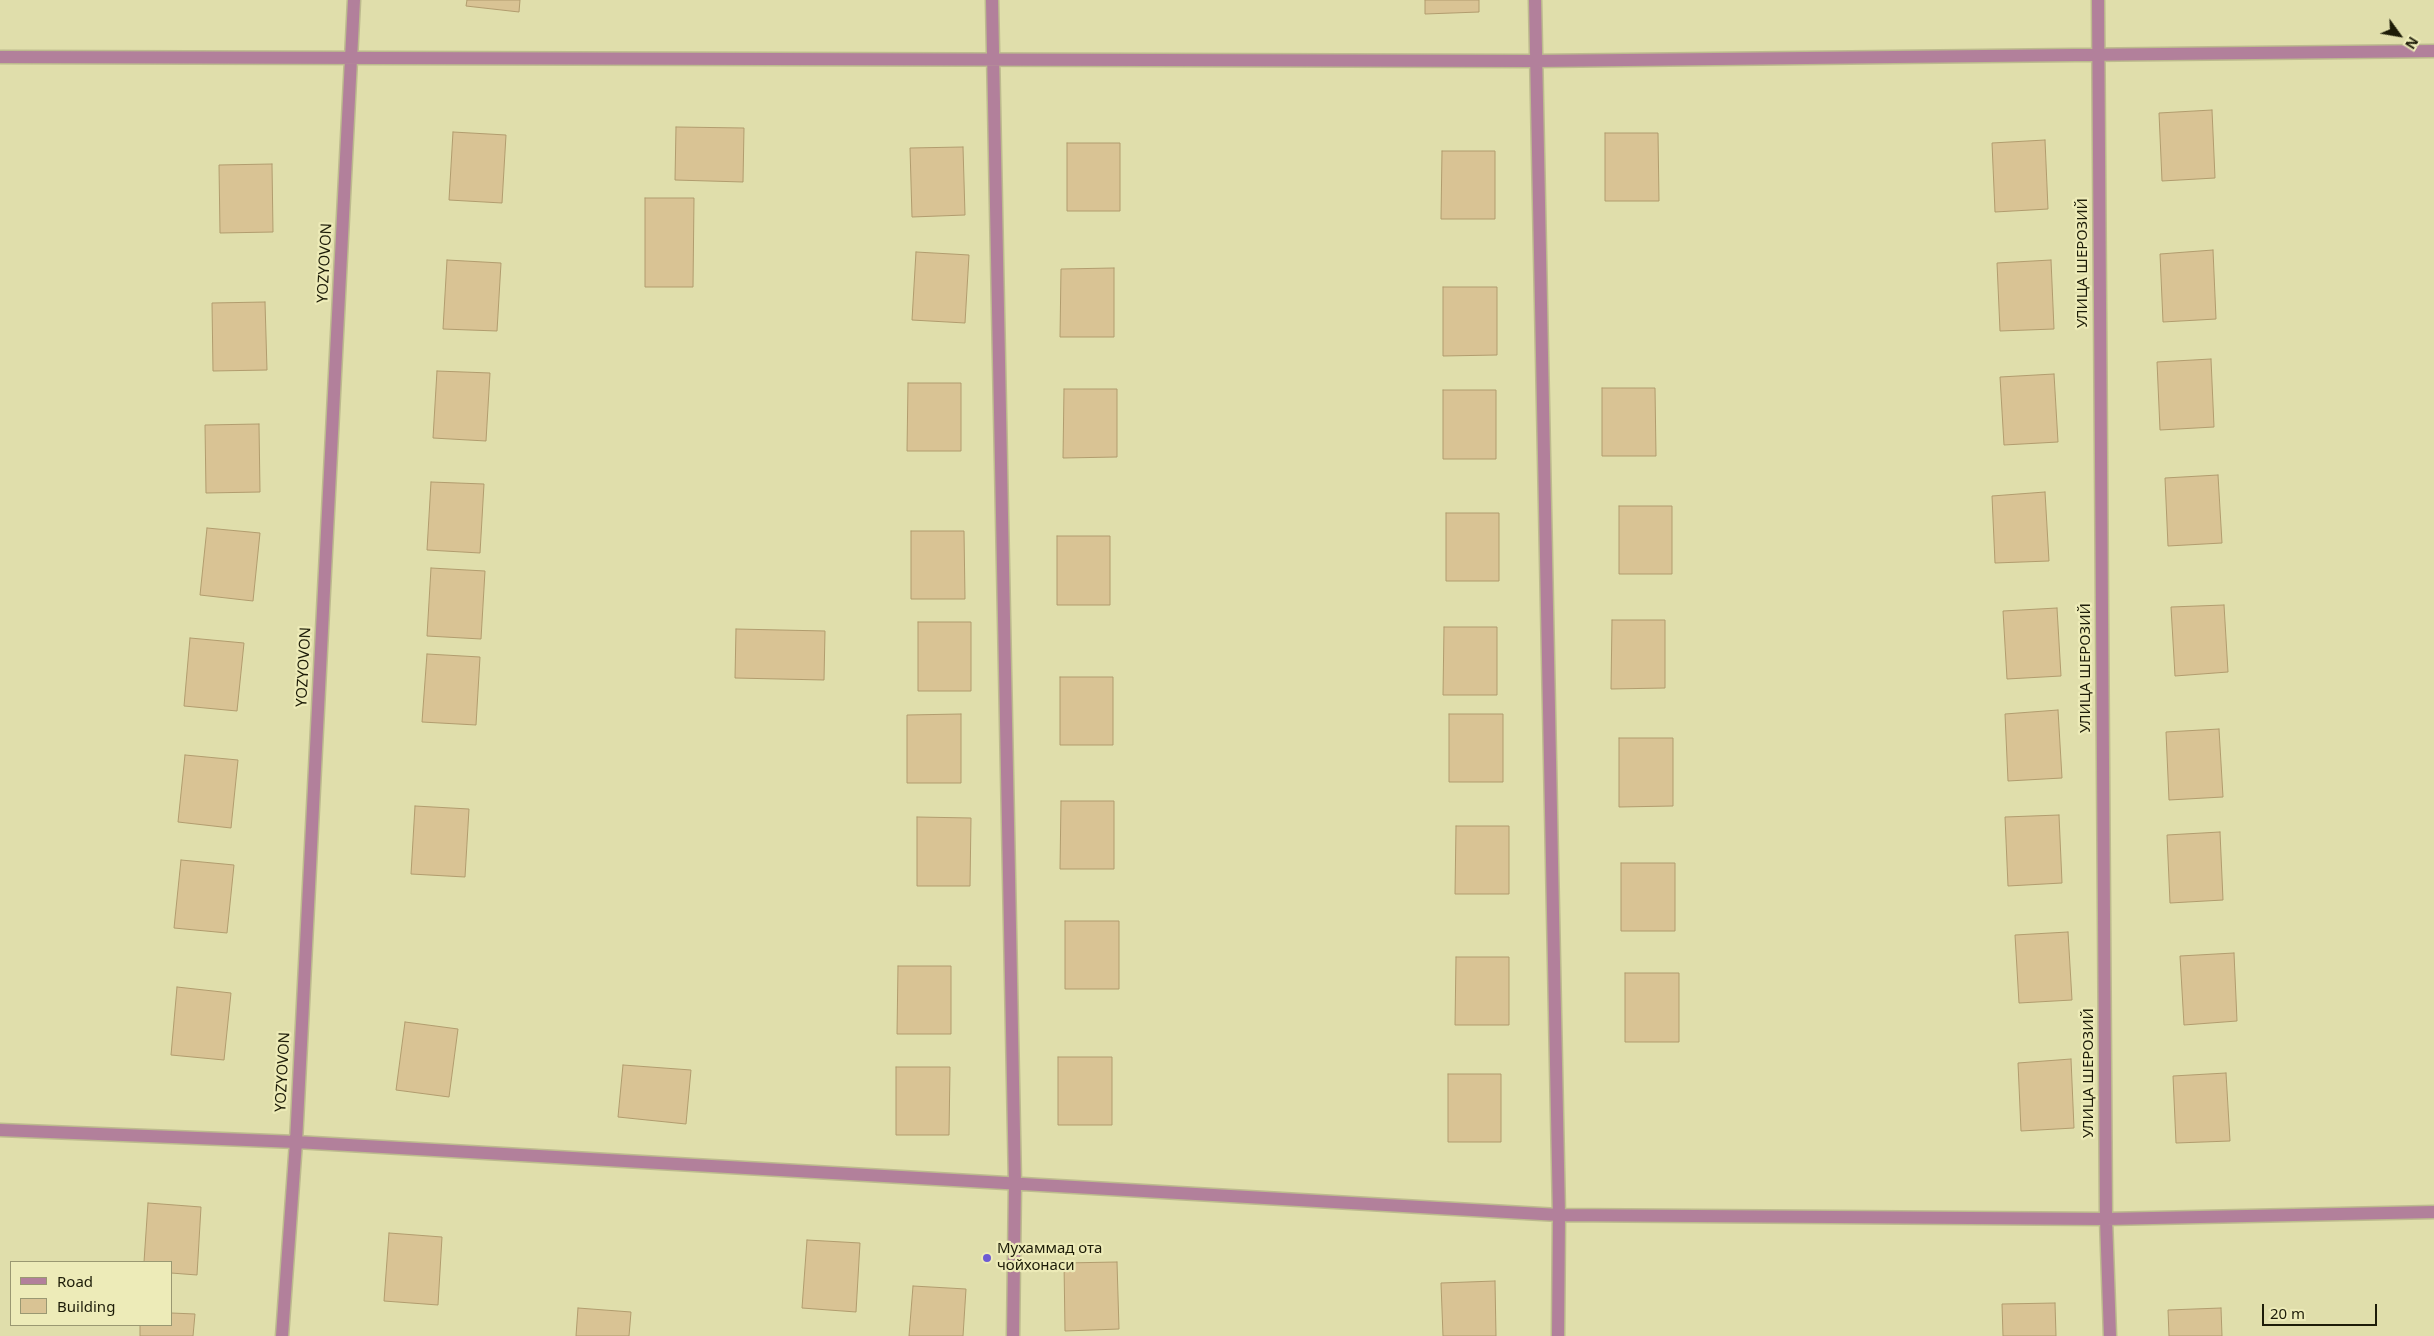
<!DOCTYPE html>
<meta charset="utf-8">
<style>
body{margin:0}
#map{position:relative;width:2434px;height:1336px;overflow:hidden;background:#e0deab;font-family:"Noto Sans",sans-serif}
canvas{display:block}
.legend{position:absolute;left:10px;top:1261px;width:162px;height:65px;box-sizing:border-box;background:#edebb8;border:1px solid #9a9872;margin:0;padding:6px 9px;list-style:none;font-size:15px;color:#1d1c08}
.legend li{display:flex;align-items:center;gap:10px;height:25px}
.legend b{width:25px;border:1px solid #9a9872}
.north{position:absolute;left:2374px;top:10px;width:50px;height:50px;-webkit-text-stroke:4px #edebb8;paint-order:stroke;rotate:122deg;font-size:14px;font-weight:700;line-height:20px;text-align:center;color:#1d1c08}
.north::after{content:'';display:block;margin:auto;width:18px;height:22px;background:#1d1c08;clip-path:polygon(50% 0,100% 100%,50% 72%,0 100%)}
.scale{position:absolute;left:2262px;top:1304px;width:115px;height:22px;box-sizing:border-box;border:2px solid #1d1c08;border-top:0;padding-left:6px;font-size:15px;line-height:18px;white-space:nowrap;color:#1d1c08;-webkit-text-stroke:4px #edebb8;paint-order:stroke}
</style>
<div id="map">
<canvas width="2434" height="1336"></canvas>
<ul class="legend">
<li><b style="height:6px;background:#b2809b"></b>Road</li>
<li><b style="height:14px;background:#d9c394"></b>Building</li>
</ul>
<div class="north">N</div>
<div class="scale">20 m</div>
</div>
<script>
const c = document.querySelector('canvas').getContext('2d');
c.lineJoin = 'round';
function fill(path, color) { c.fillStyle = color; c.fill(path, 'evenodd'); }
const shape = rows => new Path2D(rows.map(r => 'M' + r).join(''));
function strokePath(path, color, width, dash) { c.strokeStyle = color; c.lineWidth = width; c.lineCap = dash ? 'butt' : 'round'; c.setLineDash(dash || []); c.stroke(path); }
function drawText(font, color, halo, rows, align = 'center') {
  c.font = font + ' "Noto Sans",sans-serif'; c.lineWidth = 4.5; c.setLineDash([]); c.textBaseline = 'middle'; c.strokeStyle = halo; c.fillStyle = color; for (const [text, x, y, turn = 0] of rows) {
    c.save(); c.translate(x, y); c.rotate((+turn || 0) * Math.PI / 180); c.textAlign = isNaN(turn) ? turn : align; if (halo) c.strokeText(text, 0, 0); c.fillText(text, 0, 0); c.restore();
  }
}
const building = shape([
 [467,0,520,0,519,12,466,6,467,0],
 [1425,0,1479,0,1479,12,1425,14,1425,0],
 [2212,110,2215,178,2162,181,2159,113,2212,110],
 [676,127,744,128,743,182,675,180,676,127],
 [453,132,506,135,502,203,449,200,453,132],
 [1605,133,1658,133,1659,201,1605,201,1605,133],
 [2045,140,2048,209,1995,212,1992,143,2045,140],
 [1067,143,1120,143,1120,211,1067,211,1067,143],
 [963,147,965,215,912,217,910,148,963,147],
 [1442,151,1495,151,1495,219,1441,219,1442,151],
 [272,164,273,232,220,233,219,165,272,164],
 [645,198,694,198,693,287,645,287,645,198],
 [2213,250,2216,319,2163,322,2160,254,2213,250],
 [916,252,969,255,965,323,912,320,916,252],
 [447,260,501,263,497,331,443,329,447,260],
 [2051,260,2054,329,2000,331,1997,263,2051,260],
 [1114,268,1114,337,1060,337,1061,269,1114,268],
 [1443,287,1497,287,1497,355,1443,356,1443,287],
 [265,302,267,370,213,371,212,303,265,302],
 [2211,359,2214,427,2160,430,2157,362,2211,359],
 [437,371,490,373,486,441,433,438,437,371],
 [2054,374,2058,442,2004,445,2000,377,2054,374],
 [908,383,961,383,961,451,907,451,908,383],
 [1602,388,1655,388,1656,456,1602,456,1602,388],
 [1064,389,1117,389,1117,457,1063,458,1064,389],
 [1443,390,1496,390,1496,459,1443,459,1443,390],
 [259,424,260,492,206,493,205,425,259,424],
 [2218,475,2222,543,2168,546,2165,478,2218,475],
 [431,482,484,484,480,553,427,550,431,482],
 [2045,492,2049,561,1995,563,1992,496,2045,492],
 [1619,506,1672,506,1672,574,1619,574,1619,506],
 [1446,513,1499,513,1499,581,1446,581,1446,513],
 [207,528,260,533,253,601,200,595,207,528],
 [911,531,964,531,965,599,911,599,911,531],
 [1057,536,1110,536,1110,605,1057,605,1057,536],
 [431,568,485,571,481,639,427,636,431,568],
 [2224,605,2228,672,2175,676,2171,607,2224,605],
 [2057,608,2061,676,2007,679,2003,611,2057,608],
 [1612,620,1665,620,1665,688,1611,689,1612,620],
 [918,622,971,622,971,691,918,691,918,622],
 [1444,627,1497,627,1497,695,1443,695,1444,627],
 [736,629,825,631,824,680,735,678,736,629],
 [190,638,244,643,237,711,184,706,190,638],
 [427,654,480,657,476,725,422,722,427,654],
 [1060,677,1113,677,1113,745,1060,745,1060,677],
 [2058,710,2062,778,2008,781,2005,714,2058,710],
 [961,714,961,783,907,783,907,715,961,714],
 [1449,714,1503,714,1503,782,1449,782,1449,714],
 [2219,729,2223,797,2169,800,2166,732,2219,729],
 [1619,738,1673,738,1673,806,1619,807,1619,738],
 [185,755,238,760,231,828,178,822,185,755],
 [1061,801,1114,801,1114,869,1060,869,1061,801],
 [415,806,469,809,465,877,411,874,415,806],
 [2059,815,2062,883,2008,886,2005,817,2059,815],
 [917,817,971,818,970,886,917,886,917,817],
 [1456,826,1509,826,1509,894,1455,894,1456,826],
 [2220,832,2223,900,2170,903,2167,835,2220,832],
 [181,860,234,865,227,933,174,928,181,860],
 [1621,863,1675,863,1675,931,1621,931,1621,863],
 [1065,921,1119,921,1119,989,1065,989,1065,921],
 [2068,932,2072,1000,2019,1003,2015,935,2068,932],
 [2234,953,2237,1021,2184,1025,2180,956,2234,953],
 [1456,957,1509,957,1509,1025,1455,1025,1456,957],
 [898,966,951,966,951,1034,897,1034,898,966],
 [1625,973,1679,973,1679,1042,1625,1042,1625,973],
 [177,987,231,993,224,1060,171,1055,177,987],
 [405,1022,458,1029,449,1097,396,1090,405,1022],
 [1058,1057,1112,1057,1112,1125,1058,1125,1058,1057],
 [2071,1059,2074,1128,2021,1131,2018,1063,2071,1059],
 [623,1065,691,1070,686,1124,618,1117,623,1065],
 [896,1067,950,1067,949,1135,896,1135,896,1067],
 [2226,1073,2230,1141,2176,1143,2173,1076,2226,1073],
 [1448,1074,1501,1074,1501,1142,1448,1142,1448,1074],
 [148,1203,201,1207,197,1275,171,1273,171,1262,144,1262,148,1203],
 [389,1233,442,1237,438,1305,384,1301,389,1233],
 [807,1240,860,1243,856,1312,802,1308,807,1240],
 [1117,1262,1119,1329,1065,1331,1064,1263,1117,1262],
 [1495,1281,1496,1336,1443,1336,1441,1283,1495,1281],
 [913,1286,966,1289,963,1336,909,1336,913,1286],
 [2055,1303,2056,1336,2003,1336,2002,1304,2055,1303],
 [578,1308,631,1312,629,1336,576,1336,578,1308],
 [2221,1308,2222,1336,2169,1336,2168,1310,2221,1308],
 [171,1313,195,1314,193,1336,140,1336,140,1325,171,1325,171,1313]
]);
fill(building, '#d9c394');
strokePath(building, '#b19c6e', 1);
const street = shape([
 [992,0,1015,1184,1013,1336],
 [1535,0,1559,1215,1558,1336],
 [2098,0,2106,1219,2110,1336],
 [0,57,1536,61,2434,51],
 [0,1130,296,1142,1559,1215,2106,1219,2434,1212],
 [282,1336,296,1142,354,0]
]);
strokePath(street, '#bdbb8e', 15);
strokePath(street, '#b2809b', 12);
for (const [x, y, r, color] of [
 [987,1258,5,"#6d5ad4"]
]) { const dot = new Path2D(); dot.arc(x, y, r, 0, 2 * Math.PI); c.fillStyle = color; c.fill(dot); strokePath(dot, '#edebb8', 2); }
drawText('15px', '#1d1c08', '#edebb8', [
 ["YOZYOVON",325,263,-87],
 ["УЛИЦА ШЕРОЗИЙ",2083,263,-90],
 ["YOZYOVON",304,667,-87],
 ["УЛИЦА ШЕРОЗИЙ",2086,668,-90],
 ["YOZYOVON",283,1072,-87],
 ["УЛИЦА ШЕРОЗИЙ",2089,1073,-90]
]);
drawText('15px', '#1d1c08', '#edebb8', [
 ["Мухаммад ота",997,1249],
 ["чойхонаси",997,1266]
], 'left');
</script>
